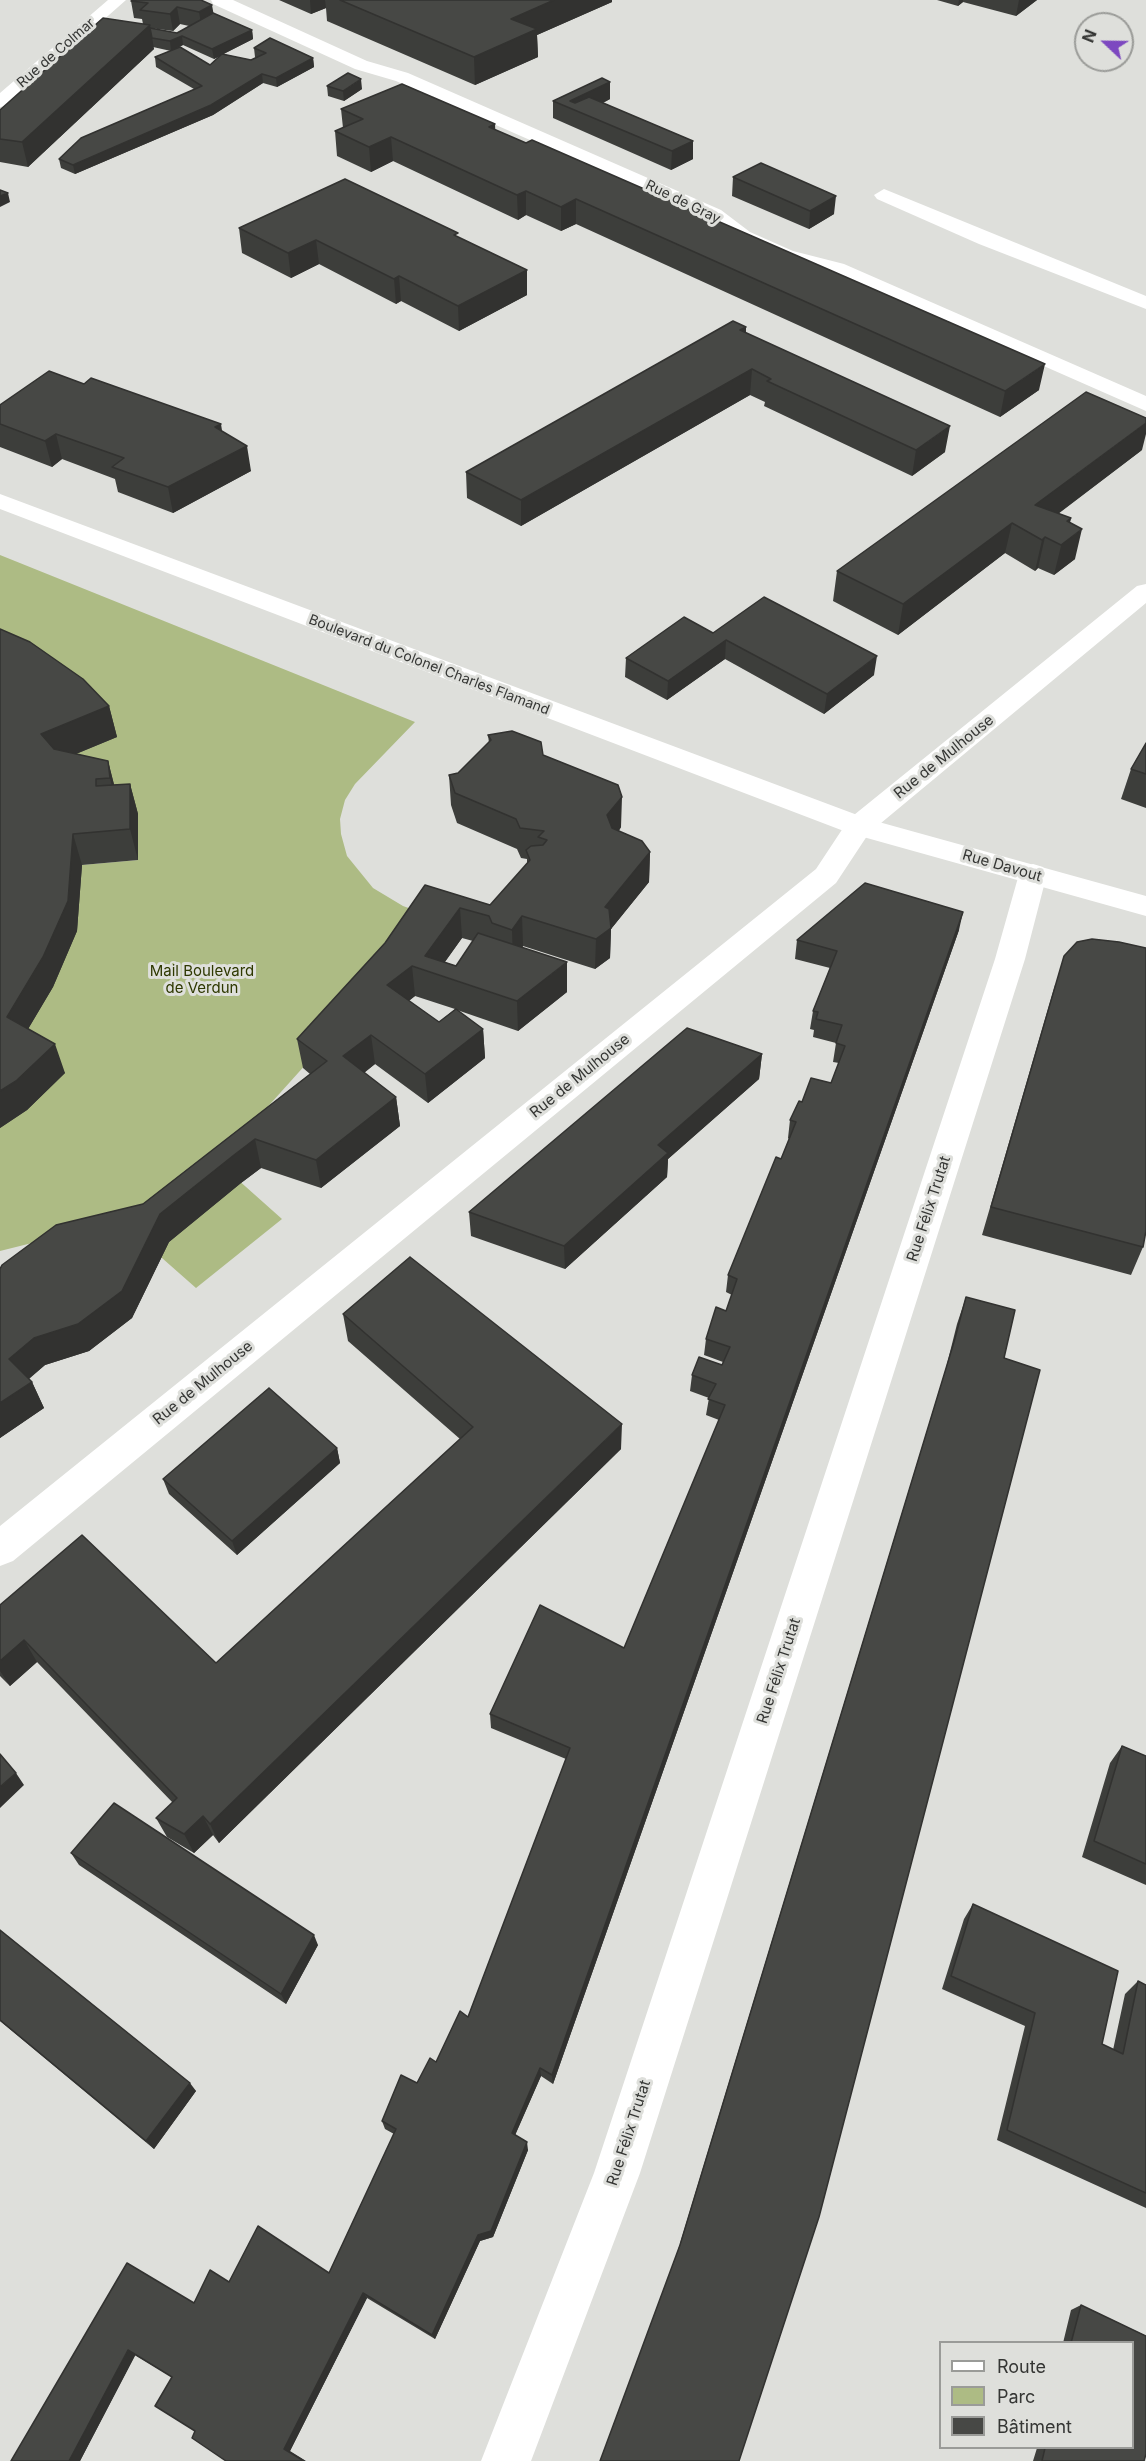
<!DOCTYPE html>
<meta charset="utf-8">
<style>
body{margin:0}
#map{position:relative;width:1146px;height:2461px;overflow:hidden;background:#dedfdb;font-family:Inter,sans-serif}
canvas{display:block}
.legend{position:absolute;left:939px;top:2341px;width:195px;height:108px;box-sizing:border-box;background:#dedfdb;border:2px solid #9a9b98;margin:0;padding:8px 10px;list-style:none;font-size:18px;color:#353634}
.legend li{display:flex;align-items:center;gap:12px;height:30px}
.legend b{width:30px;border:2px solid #9a9b98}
.north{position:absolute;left:1074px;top:12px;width:60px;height:60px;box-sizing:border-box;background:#dedfdb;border:2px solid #9a9b98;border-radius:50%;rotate:292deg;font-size:16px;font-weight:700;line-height:24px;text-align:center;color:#353634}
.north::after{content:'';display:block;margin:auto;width:21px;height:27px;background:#7d48c0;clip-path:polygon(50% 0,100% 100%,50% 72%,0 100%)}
</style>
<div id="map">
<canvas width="1146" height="2461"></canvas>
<ul class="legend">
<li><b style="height:8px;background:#fff"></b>Route</li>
<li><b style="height:16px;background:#adbb84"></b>Parc</li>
<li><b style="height:16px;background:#474845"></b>Bâtiment</li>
</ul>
<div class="north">N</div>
</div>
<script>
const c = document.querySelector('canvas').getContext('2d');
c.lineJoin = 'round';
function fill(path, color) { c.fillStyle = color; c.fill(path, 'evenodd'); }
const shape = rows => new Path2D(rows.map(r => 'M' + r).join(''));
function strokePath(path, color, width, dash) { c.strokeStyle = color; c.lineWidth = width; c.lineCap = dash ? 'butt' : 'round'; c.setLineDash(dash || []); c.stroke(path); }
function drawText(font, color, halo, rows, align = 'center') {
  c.font = font + ' Inter,sans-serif'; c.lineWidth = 6; c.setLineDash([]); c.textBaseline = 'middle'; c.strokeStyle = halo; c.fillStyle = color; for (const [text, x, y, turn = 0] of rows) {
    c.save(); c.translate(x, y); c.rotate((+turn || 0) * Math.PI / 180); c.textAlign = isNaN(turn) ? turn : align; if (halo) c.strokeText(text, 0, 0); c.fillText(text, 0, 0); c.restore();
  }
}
fill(shape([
 [0,555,415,722,355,784,345,800,340,819,341,834,347,856,373,888,403,906,428,915,388,973,218,1162,282,1219,196,1288,120,1221,0,1251,0,1128,18,1046,82,865,138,860,49,765,116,737,0,655]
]), '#adbb84');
fill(shape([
 [884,189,1146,296,1146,309,979,244,877,199,874,195,884,189]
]), '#fff');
fill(shape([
 [1146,584,1146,603,869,833,836,883,13,1561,0,1566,0,1526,816,869,849,819,1137,586,1146,584],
 [1033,864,1043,867,1047,874,1025,959,640,2173,531,2461,481,2461,594,2173,995,959,1019,874,1023,867,1033,864]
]), '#fff');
fill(shape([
 [108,0,126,0,6,106,0,107,0,93,108,0],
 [211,0,233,0,367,61,408,73,721,210,750,232,793,251,844,264,1146,396,1146,411,830,272,779,259,736,240,707,218,396,81,355,69,213,4,211,0],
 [0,494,868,819,1146,896,1146,916,849,833,0,509,0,494]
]), '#fff');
fill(shape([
 [132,0,213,13,252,30,253,39,223,54,251,60,257,58,255,57,254,48,313,58,314,67,277,87,263,83,213,115,75,174,61,168,59,159,194,89,156,67,155,57,171,51,153,47,154,49,28,167,0,162,0,110,143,24,142,19,134,18,131,1],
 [180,24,189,26,177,33,150,28,173,31],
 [183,45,214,59,220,56,210,65,171,51],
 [279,0,612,0,612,2,537,35,538,57,475,85,327,21,326,8,311,14],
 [937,0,1037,0,1016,16,963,2,958,6],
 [610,82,610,99,603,103,693,141,693,159,671,170,553,118,553,101],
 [327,86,362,89,344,101,328,96],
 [341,109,495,124,495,130,1039,390,1000,417,576,224,561,231,526,215,518,220,393,161,371,172,337,156,335,131,343,128],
 [733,177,834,214,809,229,732,196],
 [239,228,458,238,527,270,527,295,459,331,401,301,396,304,319,264,291,278,242,253],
 [746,327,746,333,945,452,912,476,764,406,765,402,750,395,521,526,467,498,466,472],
 [84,384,222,431,251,471,173,513,118,492,115,479,62,459,52,467,0,447,0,405],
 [1142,450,1058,514,1071,518,1070,522,1075,559,1054,575,1038,568,1035,571,1005,553,898,635,833,601,837,571],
 [0,629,109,706,117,737,76,754,108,761,114,785,130,784,138,814,138,860,82,865,77,931,53,987,28,1029,65,1073,27,1110,0,1128],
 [713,633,874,675,824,714,725,659,667,700,625,677,626,658],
 [488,735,543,755,621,827,619,831,650,852,649,882,611,929,610,958,595,969,523,946,522,948,567,992,518,1031,457,1010,483,1029,485,1058,428,1103,375,1064,364,1073,396,1097,400,1126,321,1188,261,1168,241,1183,169,1242,132,1318,89,1351,45,1365,29,1379,32,1382,44,1408,0,1438,0,1269,143,1204,310,1074,303,1068,297,1039,385,943,425,885,490,905,527,864,527,859,521,858,517,849,457,823,451,805,449,775,458,773,489,743],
 [462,938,473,941,456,966,445,962],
 [415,996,455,1009,439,1022,409,1001],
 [1146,743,1146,808,1121,799,1131,769],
 [959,930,553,2084,541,2076,515,2135,528,2150,493,2237,480,2241,435,2339,367,2298,290,2451,195,2431,172,2377,135,2355,80,2461,11,2461,194,2303,229,2282,329,2273,394,2134,385,2129,382,2121,436,2062,468,2017,566,1759,491,1728,490,1714,624,1648,719,1420,706,1415,709,1398,690,1391,692,1375,722,1365,723,1362,704,1355,706,1339,726,1311,732,1295,726,1292,728,1275,781,1159,789,1139,788,1138,790,1120,802,1102,831,1083,839,1063,833,1062,836,1043,813,1037,814,1030,810,1029,813,1011,830,968,795,959,797,940],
 [1055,985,1143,1247,1131,1275,982,1235],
 [762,1054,759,1079,668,1159,667,1177,565,1269,471,1236,469,1212],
 [966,1297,739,2461,678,2250,946,1368,957,1324],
 [343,1314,621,1449,219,1843,213,1835,194,1853,167,1837,156,1818,173,1803,37,1662,10,1686,0,1676,0,1605,216,1663,460,1439,348,1341],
 [337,1448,340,1463,237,1555,169,1494,163,1479],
 [1122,1746,1146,1756,1146,1885,1082,1857,1110,1763],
 [71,1853,318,1945,286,2004,79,1865],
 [973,1904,1102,2044,1113,2050,1125,1994,1138,1981,1146,1985,1146,2208,997,2140,1025,2026,942,1989,964,1919],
 [0,1930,196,2091,154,2149,0,2021],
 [1081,2305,1146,2336,1146,2454,1144,2461,1033,2461,1037,2448,1132,2448,1132,2343,1063,2343,1071,2310]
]), '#3d3e3b');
fill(shape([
 [310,0,325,0,326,8,311,14],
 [554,0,612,0,612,2,537,35,538,57,475,85,474,57,511,19],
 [959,0,963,0,963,2,958,6],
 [1019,0,1037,0,1016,16],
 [212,5,215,22,202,29,199,12],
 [177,7,180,24,173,31,170,14],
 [150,25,154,49,28,167,22,142],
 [252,30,253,39,214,59,212,49],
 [182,36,183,45,171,51,170,41],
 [313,58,314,67,277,87,276,78],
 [262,74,263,83,213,115,75,174,73,165],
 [361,79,362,89,344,101,343,91],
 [610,82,610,99,582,113,570,101],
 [495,124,496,148,489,127],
 [391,137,393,161,371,172,369,147],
 [693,141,693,159,671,170,672,151],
 [526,191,526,215,518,220,517,195],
 [8,193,10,202,0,207,0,196],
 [836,196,834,214,809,229,810,211],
 [576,199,576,224,561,231,561,207],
 [316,240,319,264,291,278,288,253],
 [527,270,527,295,459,331,458,306],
 [399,276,401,301,396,304,394,279],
 [746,327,744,352,740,330],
 [1045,364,1039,390,1000,417,1005,391],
 [752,369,750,395,521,526,521,500],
 [1146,423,1146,434,1142,450,1031,534,1035,505],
 [221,424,225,450,215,427],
 [950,426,945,452,912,476,916,450],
 [56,434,62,459,52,467,45,441],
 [247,446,251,471,173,513,168,487],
 [1071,518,1065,542,1082,529,1075,559,1054,575,1067,521],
 [1012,523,1005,553,898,635,903,604],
 [1045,537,1038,568,1035,571,1042,540],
 [726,640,725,659,667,700,668,681],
 [877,656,874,675,824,714,827,694],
 [109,706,117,737,49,765,41,734],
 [108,761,116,792,117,808,110,778],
 [130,784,138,814,138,860,130,829],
 [622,797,621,827,607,845,607,815],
 [73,834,82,865,77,931,53,987,18,1046,7,1017],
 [650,852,649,882,611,929,610,958,595,969,596,939,605,907],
 [460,908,462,938,436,974,425,956],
 [963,912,959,930,553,2084,552,2075],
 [522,916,523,946,513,960,512,930],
 [567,962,567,992,518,1031,517,1001],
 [412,966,415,996,390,1014,387,985],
 [483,1029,485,1058,428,1103,425,1074],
 [371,1035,375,1064,347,1086,343,1056],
 [55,1044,65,1073,27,1110,0,1128,0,1091],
 [762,1054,759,1079,668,1159,667,1177,565,1269,564,1246,658,1145],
 [396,1097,400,1126,321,1188,316,1160],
 [255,1139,261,1168,241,1183,169,1242,132,1318,89,1351,45,1365,21,1385,9,1359,160,1214,234,1155],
 [32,1382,44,1408,0,1438,0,1403],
 [622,1424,621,1449,219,1843,210,1824],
 [337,1448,340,1463,237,1555,232,1541],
 [24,1640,37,1662,10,1686,0,1671,0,1661],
 [16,1773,24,1785,0,1808,0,1787],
 [203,1816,213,1835,194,1853,184,1834],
 [314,1935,318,1945,286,2004,281,1994],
 [540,2068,541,2076,513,2140,512,2133],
 [190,2083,196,2091,154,2149,146,2141],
 [527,2142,528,2150,493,2237,480,2241,435,2339,432,2335,478,2235],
 [363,2293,367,2298,290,2451,306,2461,304,2461,284,2449],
 [128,2350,136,2354,80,2461,69,2461]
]), '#323230');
const building = shape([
 [132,0,201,0,212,5,199,12,177,7,170,14,140,10,148,3,131,1,132,0],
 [340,0,554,0,511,19,537,29,474,57,340,0],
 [213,13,252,30,212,49,182,36,170,41,152,38,150,28,177,33,213,13],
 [103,18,150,25,22,142,0,139,0,110,103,18],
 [270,38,313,58,276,78,262,74,211,105,73,165,59,159,81,138,202,86,155,57,180,47,210,65,222,54,251,60,266,53,254,48,270,38],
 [348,73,361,79,343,91,327,86,348,73],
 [602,78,610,82,570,101,575,103,589,97,693,141,672,151,553,101,602,78],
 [402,84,495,124,489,127,526,143,532,140,1045,364,1005,391,576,199,561,207,526,191,517,195,391,137,369,147,335,131,363,119,341,109,402,84],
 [761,163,836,196,810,211,733,177,761,163],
 [345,179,458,233,454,235,527,270,458,306,399,276,394,279,316,240,288,253,239,228,345,179],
 [0,190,8,193,0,196,0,190],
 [733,321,746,327,740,330,950,426,916,450,767,381,771,379,752,369,521,500,466,472,733,321],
 [49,371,84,384,91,378,221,424,215,427,247,446,168,487,112,467,124,458,56,434,45,441,0,424,0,405,49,371],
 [1086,392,1146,418,1146,423,1035,505,1071,518,1067,521,1082,529,1061,545,1045,537,1042,540,1012,523,903,604,837,571,1086,392],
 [764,597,877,656,827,694,726,640,668,681,626,658,684,617,713,633,764,597],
 [0,629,30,642,83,679,109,706,41,734,54,749,108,761,110,778,96,779,96,786,130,784,130,829,73,834,68,901,43,957,7,1017,55,1044,16,1081,0,1091,0,629],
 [512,731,541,742,543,755,618,785,622,797,607,815,612,828,642,841,650,852,605,907,609,909,611,928,596,939,522,916,512,930,492,923,489,916,460,908,425,956,456,966,478,933,567,962,517,1001,412,966,387,985,439,1022,456,1009,483,1029,425,1074,371,1035,343,1056,396,1097,316,1160,255,1139,234,1155,160,1214,122,1291,78,1324,34,1338,9,1359,32,1382,0,1403,0,1269,2,1265,56,1225,143,1204,327,1061,297,1039,385,943,425,885,490,905,530,860,526,850,531,846,543,845,547,840,538,837,544,831,520,828,516,819,455,793,449,775,458,773,491,740,488,735,512,731],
 [1146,743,1146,774,1131,769,1146,743],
 [865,883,963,912,552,2075,540,2068,512,2133,527,2142,491,2231,478,2235,432,2335,363,2293,284,2449,304,2461,226,2461,192,2438,195,2431,155,2406,172,2377,128,2350,69,2461,11,2461,127,2263,194,2303,210,2270,229,2282,258,2226,329,2273,396,2129,382,2121,401,2075,417,2083,430,2058,436,2062,460,2011,468,2017,570,1748,490,1714,540,1605,624,1648,725,1405,708,1399,716,1384,692,1375,699,1357,722,1365,730,1347,706,1339,716,1307,726,1311,737,1279,728,1275,776,1157,781,1159,796,1122,790,1120,799,1101,802,1102,811,1078,831,1083,845,1046,836,1043,842,1025,816,1019,818,1012,813,1011,837,951,797,940,865,883],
 [1092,939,1119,942,1146,948,1146,1231,1143,1247,991,1207,1064,956,1077,942,1092,939],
 [687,1028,762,1054,658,1145,668,1153,564,1246,469,1212,687,1028],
 [410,1257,622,1424,210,1824,203,1816,184,1834,156,1818,177,1798,24,1640,0,1661,0,1605,82,1535,216,1663,473,1427,343,1314,410,1257],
 [966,1297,1015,1310,1004,1358,1040,1370,819,2217,739,2461,600,2461,680,2245,954,1342,966,1297],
 [269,1388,337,1448,232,1541,163,1479,269,1388],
 [1122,1746,1146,1756,1146,1864,1094,1841,1122,1746],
 [0,1754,16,1773,0,1787,0,1754],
 [114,1803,314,1935,281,1994,71,1853,114,1803],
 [973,1904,1118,1971,1102,2044,1123,2054,1138,1981,1146,1985,1146,2193,1007,2130,1035,2013,951,1976,973,1904],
 [0,1930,190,2083,146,2141,0,2020,0,1930],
 [1081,2305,1146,2336,1146,2454,1144,2461,1042,2461,1045,2448,1132,2448,1132,2343,1071,2343,1081,2305]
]);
fill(building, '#474845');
strokePath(building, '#323230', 1.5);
drawText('14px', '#353634', '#dedfdb', [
 ["Rue de Colmar",56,53,-41],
 ["Rue de Gray",683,202,26],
 ["Boulevard du Colonel Charles Flamand",429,665,21]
]);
drawText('15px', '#353634', '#dedfdb', [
 ["Rue de Mulhouse",944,757,-39],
 ["Rue Davout",1002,866,16],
 ["Rue de Mulhouse",580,1076,-39],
 ["Rue Félix Trutat",929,1209,-72],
 ["Rue de Mulhouse",203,1383,-39],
 ["Rue Félix Trutat",779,1671,-72],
 ["Rue Félix Trutat",629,2133,-72]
]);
drawText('15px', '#2e3800', '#dedfdb', [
 ["Mail Boulevard",202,971],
 ["de Verdun",202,988]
]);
</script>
